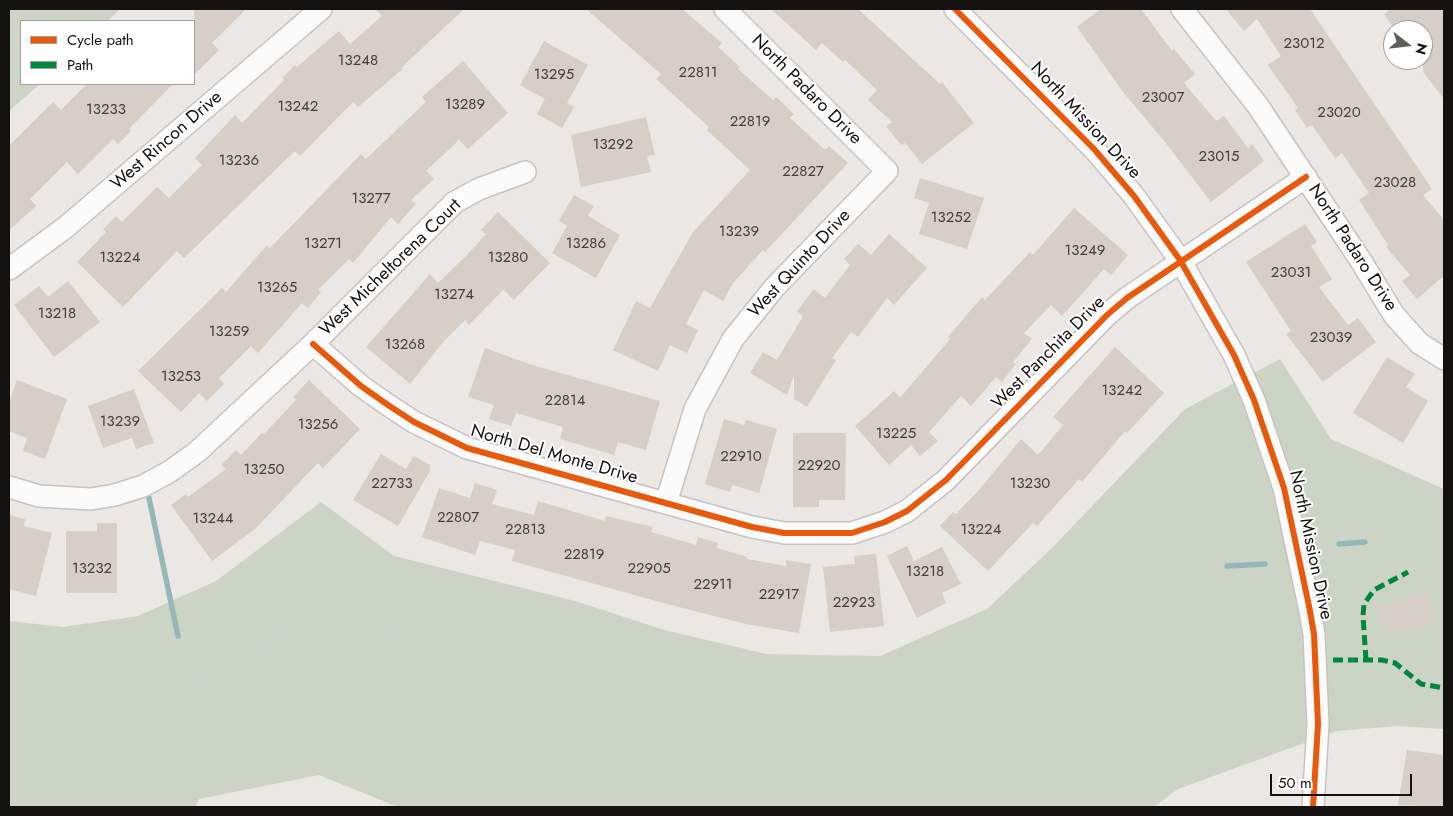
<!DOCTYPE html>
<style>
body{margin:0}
#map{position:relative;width:1453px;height:816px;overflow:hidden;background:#eae7e4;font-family:Jost,sans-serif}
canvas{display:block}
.frame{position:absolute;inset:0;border:10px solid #141210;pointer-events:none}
.legend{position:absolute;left:20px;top:20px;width:175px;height:65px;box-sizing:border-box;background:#fff;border:1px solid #a1a09f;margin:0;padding:6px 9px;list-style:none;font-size:15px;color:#141210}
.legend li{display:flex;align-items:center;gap:10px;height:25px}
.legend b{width:25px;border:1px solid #a1a09f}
.north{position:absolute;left:1383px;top:20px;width:50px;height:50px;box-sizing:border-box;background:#fff;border:1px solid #a1a09f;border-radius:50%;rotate:106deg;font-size:14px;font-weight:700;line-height:20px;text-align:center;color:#141210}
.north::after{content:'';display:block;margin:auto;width:18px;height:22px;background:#5f5d5a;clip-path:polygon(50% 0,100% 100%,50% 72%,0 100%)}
.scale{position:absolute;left:1270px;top:774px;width:142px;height:22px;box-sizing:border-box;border:2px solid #141210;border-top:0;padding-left:6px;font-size:15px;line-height:18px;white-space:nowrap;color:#141210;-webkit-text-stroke:4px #fff;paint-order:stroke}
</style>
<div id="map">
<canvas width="1453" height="816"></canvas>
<div class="frame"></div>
<ul class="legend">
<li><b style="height:6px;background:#e8590c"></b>Cycle path</li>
<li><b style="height:6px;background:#00873e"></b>Path</li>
</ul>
<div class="north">N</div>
<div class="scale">50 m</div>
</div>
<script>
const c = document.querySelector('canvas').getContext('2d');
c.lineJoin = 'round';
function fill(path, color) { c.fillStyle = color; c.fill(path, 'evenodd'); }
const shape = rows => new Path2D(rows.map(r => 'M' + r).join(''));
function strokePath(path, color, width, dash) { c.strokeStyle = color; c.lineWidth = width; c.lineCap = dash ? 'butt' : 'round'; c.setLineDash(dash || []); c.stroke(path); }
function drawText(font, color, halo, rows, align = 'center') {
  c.font = font + ' Jost,sans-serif'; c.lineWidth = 4; c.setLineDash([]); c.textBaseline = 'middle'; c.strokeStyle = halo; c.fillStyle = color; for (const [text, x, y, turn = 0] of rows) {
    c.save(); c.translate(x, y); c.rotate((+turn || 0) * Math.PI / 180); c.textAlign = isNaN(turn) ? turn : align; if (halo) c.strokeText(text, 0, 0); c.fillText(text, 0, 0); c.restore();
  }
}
fill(shape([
 [9,9,120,9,107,21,21,21,21,84,40,84,9,111],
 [1280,359,1331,439,1444,489,1444,729,1398,726,1337,731,1178,789,1154,807,398,807,319,775,199,799,195,807,9,807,9,621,63,627,138,616,216,581,321,502,394,556,575,601,664,630,766,654,880,656,987,609,1052,548,1185,409]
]), '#ccd4c6');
strokePath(shape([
 [149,498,178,636],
 [1339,544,1365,542],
 [1227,566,1265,564]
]), '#95b8b7', 5.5);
fill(shape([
 [194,9,246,9,212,43,219,50,194,75],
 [375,9,464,9,401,68,403,69,358,107,353,102,300,156,295,151,184,258,177,251,123,307,77,262,106,232,103,229,116,216,122,222,157,187,169,198,202,165,195,158,235,115,242,123,284,80,282,78,295,65,297,67,339,31,350,44,382,16],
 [586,9,682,9,722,43,718,47,740,67,738,69,773,100,776,97,794,114,790,118,825,150,829,146,848,163,765,252,763,250,733,283,723,301,704,290,686,324,698,330,687,353,670,345,658,371,613,350,636,301,650,308,693,232,750,170,707,130,709,127,656,79,661,74],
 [771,9,858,9,940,84,942,82,974,123,922,164,905,143,901,145,886,126,892,122,868,100,877,90,845,60,843,62,822,43,816,50],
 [1101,9,1141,9,1172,51,1174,49,1195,74,1184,83,1216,121,1224,116,1248,148,1252,144,1264,161,1211,202,1165,142,1123,92,1077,27],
 [1226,9,1310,9,1432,189,1423,195,1444,220,1444,276,1417,299,1402,281,1410,275,1386,247,1388,245,1359,200,1369,193,1342,153,1335,158,1312,125,1307,128,1295,110,1298,108,1268,65,1281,56,1257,19,1244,31],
 [1391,9,1444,9,1444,99,1423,72,1423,30,1395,30,1384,14],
 [544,41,588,65,567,103,574,107,562,128,537,114,545,99,520,85],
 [463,61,508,113,468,149,459,140,426,171,434,179,411,200,416,204,398,224,391,217,353,263,349,259,318,290,321,292,308,308,302,303,258,353,251,346,219,378,224,384,207,401,199,393,181,412,138,371,222,288,226,292,267,245,270,248,361,154,366,159,426,102,422,97],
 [87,84,173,84,129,129,131,131,118,144,113,139,78,174,67,162,30,199,36,206,9,230,9,146,53,102,61,110],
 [646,117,655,155,647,156,651,172,581,187,571,135],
 [920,178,984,198,967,249,919,234,929,203,914,198],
 [574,195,594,206,588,216,620,235,596,278,552,253,567,226,559,221],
 [1074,208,1128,255,1111,275,1104,269,1062,316,1051,305,1024,333,1032,339,1013,362,1016,364,1002,382,996,377,971,406,961,396,929,432,938,441,920,456,911,445,889,465,855,426,894,391,900,398,950,339,948,337,982,297,985,300,1030,252,1033,255],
 [498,212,550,263,514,300,504,290,505,288,469,325,465,320,443,342,410,384,366,347,430,274,438,283,468,254,486,234,481,230],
 [1305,224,1317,242,1311,246,1332,279,1319,287,1348,325,1358,318,1376,342,1323,382,1286,334,1291,331,1246,262],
 [889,234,927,268,894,305,887,298,858,337,851,332,832,358,836,360,807,407,794,399,794,375,787,395,750,373,763,352,777,360,803,316,797,311,814,289,825,298,850,265,844,259,858,244,871,255],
 [68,281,100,322,54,357,14,305,39,286,48,297],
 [1115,347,1164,393,1127,433,1125,431,1082,482,1079,479,1037,526,1033,523,988,571,940,526,953,512,956,514,978,491,1021,439,1038,455,1063,425,1053,417],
 [485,348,532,365,660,401,646,450,618,442,614,455,560,439,563,427,516,413,511,426,489,419,494,405,468,397],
 [1387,357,1415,374,1406,387,1428,401,1403,443,1353,413],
 [17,380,67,399,45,459,23,451,27,438,9,431,9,403],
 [309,380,360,429,323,468,318,463,255,529,212,561,171,505,186,494,188,497,226,469,221,465,236,450,241,455,262,433,264,434,296,400,293,397],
 [134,389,154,443,136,449,132,438,103,448,88,406],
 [724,419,744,425,746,420,777,429,759,493,732,485,730,492,705,484],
 [793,433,846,433,845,500,819,500,819,507,793,507],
 [381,454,406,469,414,456,430,465,430,471,398,526,353,500],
 [475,483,497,490,492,504,534,515,538,501,605,521,606,516,653,527,651,532,696,545,698,537,718,543,717,548,747,557,747,559,786,566,786,560,811,564,799,633,746,624,667,604,512,561,515,550,480,541,475,555,422,537,439,488,470,498],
 [9,515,25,519,24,526,52,533,36,596,9,589],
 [97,523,117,523,117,593,66,593,66,531,97,531],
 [907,546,914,561,942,547,961,584,942,593,946,603,917,618,887,556],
 [876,554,884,626,830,632,823,567,855,564,854,556],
 [1427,593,1435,621,1385,633,1377,606],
 [1407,750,1444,755,1444,807,1398,805]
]), '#d6cec7');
const minor = shape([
 [955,9,1094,149,1134,196,1180,260,1234,355,1254,400,1284,488,1309,606,1314,634,1318,724,1313,807],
 [1182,9,1258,106,1361,261,1394,315,1419,343,1444,359],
 [9,269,66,227,321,9],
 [313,344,361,386,388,405,414,422,467,448,752,527,784,533,852,533,885,522,907,511,946,480,1107,315,1127,298,1306,177],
 [9,487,39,496,91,499,115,495,143,486,169,472,197,452,313,344,455,202,479,189,525,172],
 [666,503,695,409,733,339,774,288,887,171,725,9]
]);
strokePath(minor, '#c6c3c1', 24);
strokePath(shape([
 [66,21,78,9],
 [9,57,21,50],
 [9,696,42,715,59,720,75,723,116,714,176,690,241,669,258,656,290,623,303,614,325,611,335,612,388,628,401,637,408,647,415,674,413,694,398,737,396,756,401,776,407,787,420,796,449,807],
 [1113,807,1155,774,1169,768,1203,761,1234,744,1252,727,1274,681,1295,665]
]), '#d2d1d0', 3, [4, 2.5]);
strokePath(minor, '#fcfbfb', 21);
strokePath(shape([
 [1333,660,1382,660,1395,663,1421,684,1444,688],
 [1366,660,1363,616,1364,604,1374,590,1408,572]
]), '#00873e', 5, [10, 5]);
strokePath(shape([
 [955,9,1094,149,1134,196,1180,260,1234,355,1254,400,1284,488,1309,606,1314,634,1318,724,1313,807],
 [313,344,361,386,388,405,414,422,467,448,752,527,784,533,852,533,885,522,907,511,946,480,1107,315,1127,298,1306,177]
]), '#e8590c', 6);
drawText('15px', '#44413e', null, [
 ["23012",1304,44],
 ["13248",358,61],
 ["22811",698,73],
 ["13295",554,75],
 ["23007",1163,98],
 ["13289",465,105],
 ["13242",298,107],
 ["13233",106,110],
 ["23020",1339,113],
 ["22819",750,122],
 ["13292",613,145],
 ["23015",1219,157],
 ["13236",239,161],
 ["22827",803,172],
 ["23028",1395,183],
 ["13277",371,199],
 ["13252",951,218],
 ["13239",739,232],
 ["13271",323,244],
 ["13286",586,244],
 ["13249",1085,251],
 ["13224",120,258],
 ["13280",508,258],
 ["23031",1291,273],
 ["13265",277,288],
 ["13274",454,295],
 ["13218",57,314],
 ["13259",229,332],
 ["23039",1331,338],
 ["13268",405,345],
 ["13253",181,377],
 ["13242",1122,391],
 ["22814",565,401],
 ["13239",120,422],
 ["13256",318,425],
 ["13225",896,434],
 ["22910",741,457],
 ["22920",819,466],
 ["13250",264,470],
 ["22733",392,484],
 ["13230",1030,484],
 ["22807",458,518],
 ["13244",213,519],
 ["22813",525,530],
 ["13224",981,530],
 ["22819",584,555],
 ["13232",92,569],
 ["22905",649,569],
 ["13218",925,572],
 ["22911",713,585],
 ["22917",779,595],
 ["22923",854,603]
]);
drawText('18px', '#141210', '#fff', [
 ["North Padaro Drive",806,90,45],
 ["North Mission Drive",1085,121,47],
 ["West Rincon Drive",167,141,-41],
 ["North Padaro Drive",1352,248,57],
 ["West Quinto Drive",800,264,-47],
 ["West Micheltorena Court",391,268,-44],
 ["West Panchita Drive",1049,353,-45],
 ["North Del Monte Drive",554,455,16],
 ["North Mission Drive",1310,545,78]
]);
</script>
